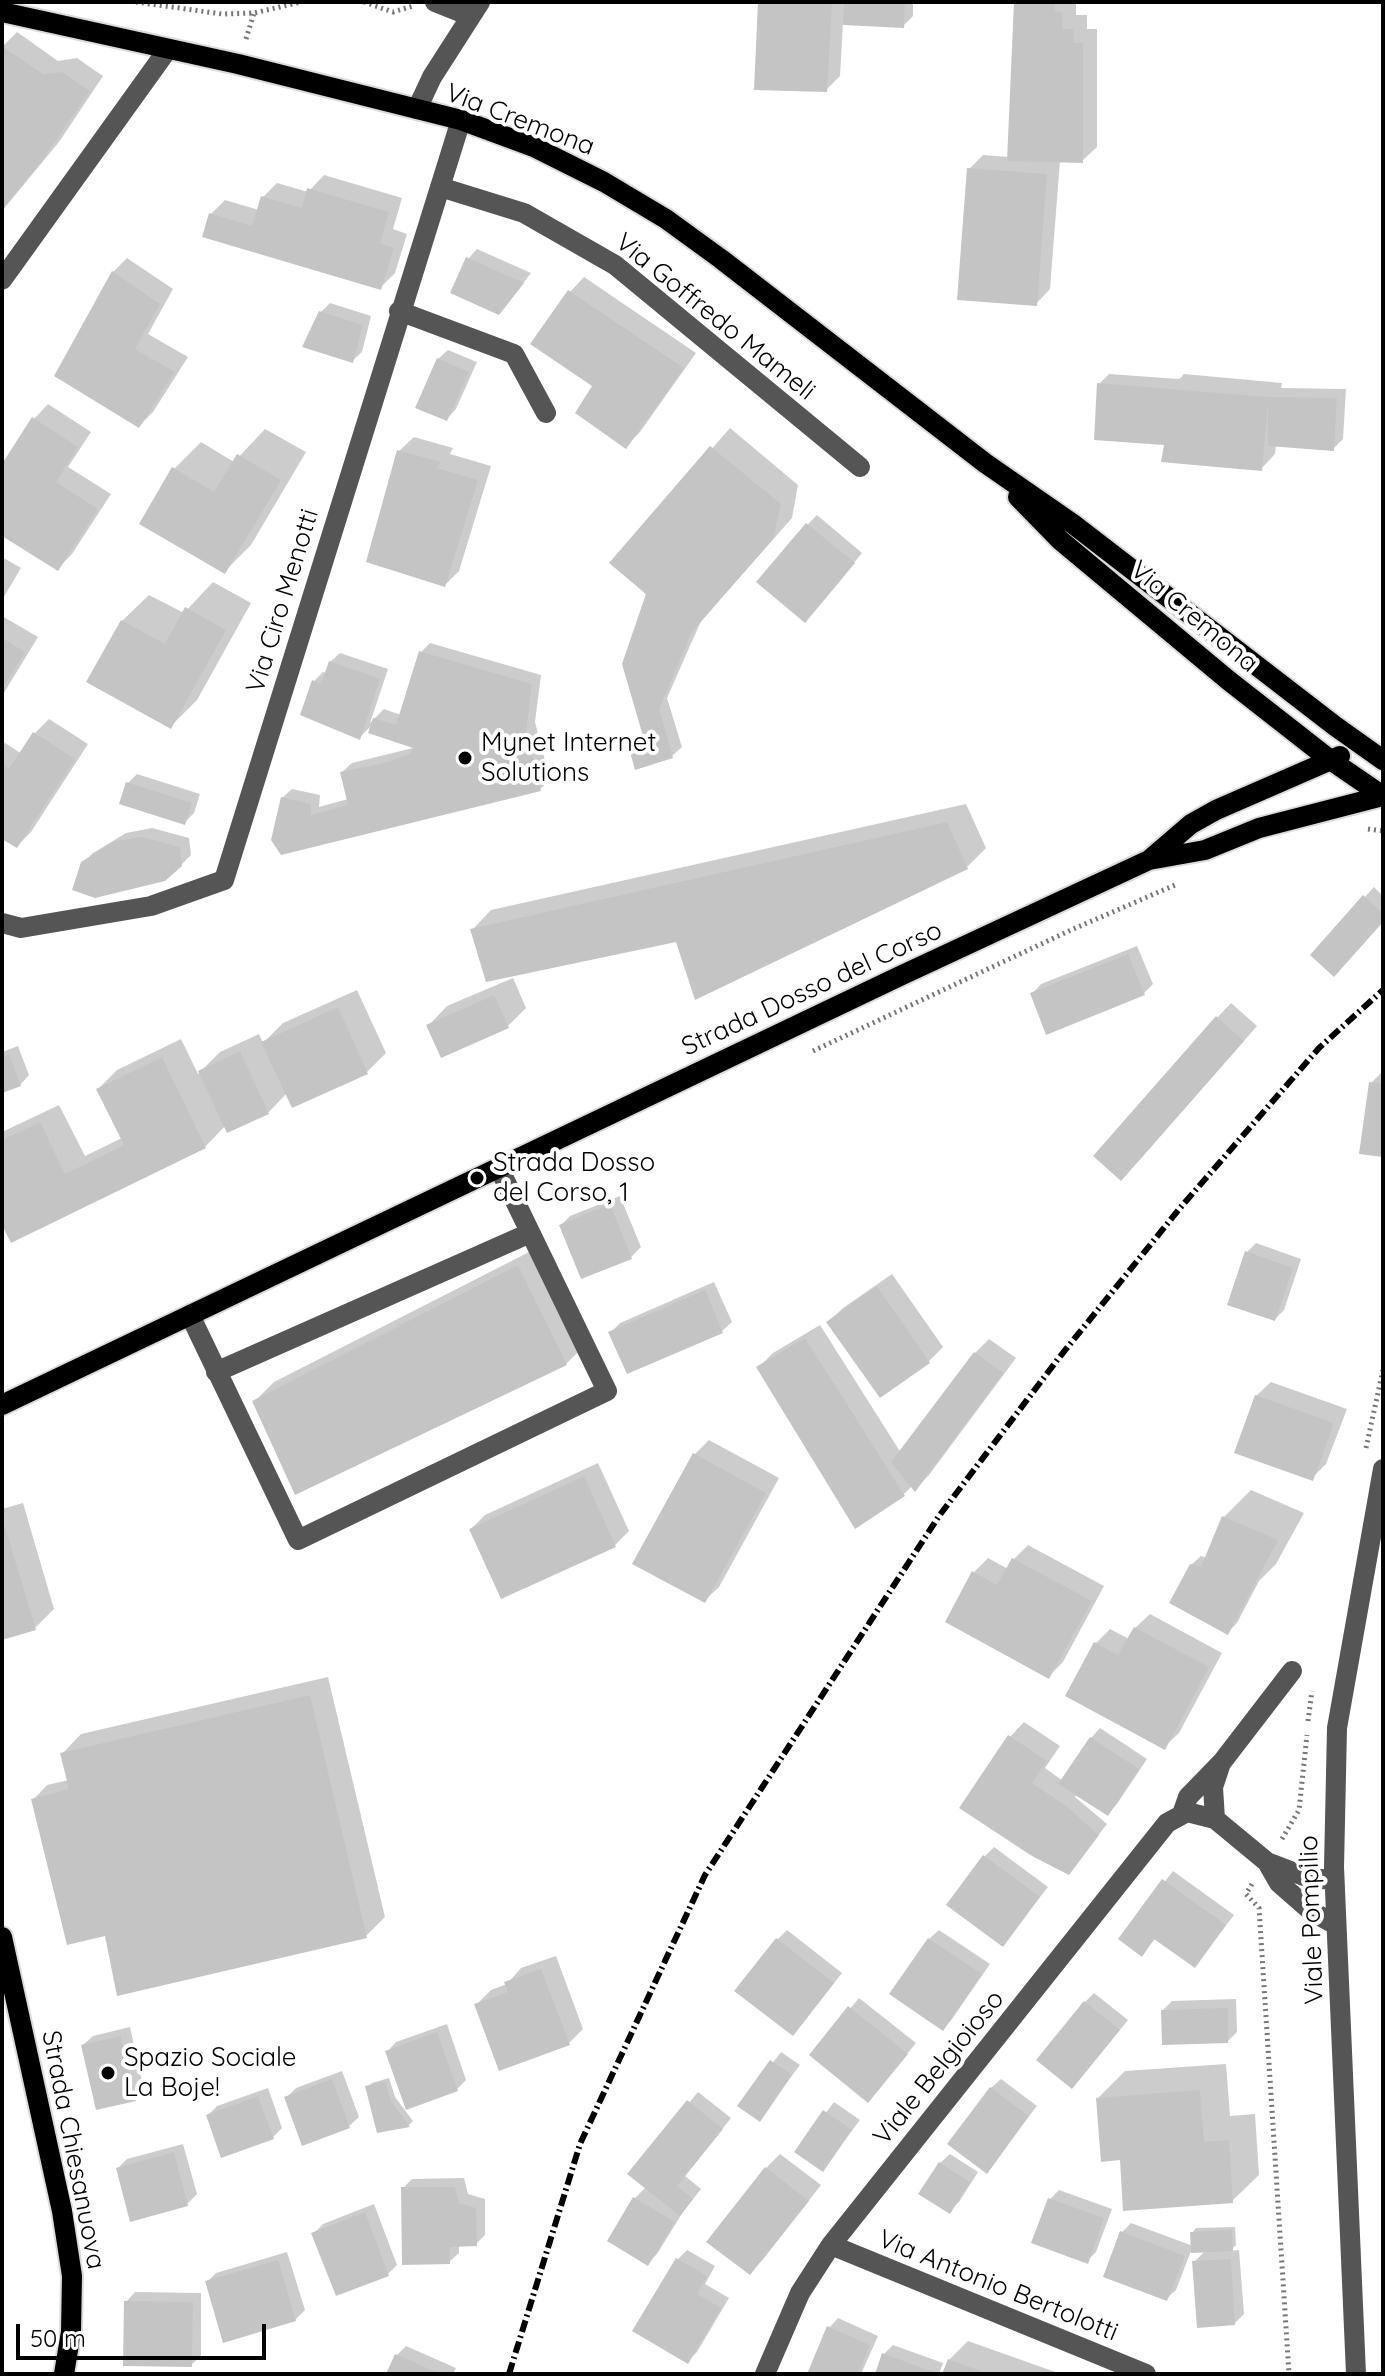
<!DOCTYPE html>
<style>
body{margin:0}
#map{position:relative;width:1385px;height:2376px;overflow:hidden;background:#fff;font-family:Quicksand,sans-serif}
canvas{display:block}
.frame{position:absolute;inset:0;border:4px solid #000;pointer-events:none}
.scale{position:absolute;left:16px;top:2324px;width:250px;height:36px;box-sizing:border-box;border:4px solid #000;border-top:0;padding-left:10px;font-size:24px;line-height:28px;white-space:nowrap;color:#000;-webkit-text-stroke:6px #fff;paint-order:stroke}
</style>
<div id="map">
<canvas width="1385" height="2376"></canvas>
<div class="frame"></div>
<div class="scale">50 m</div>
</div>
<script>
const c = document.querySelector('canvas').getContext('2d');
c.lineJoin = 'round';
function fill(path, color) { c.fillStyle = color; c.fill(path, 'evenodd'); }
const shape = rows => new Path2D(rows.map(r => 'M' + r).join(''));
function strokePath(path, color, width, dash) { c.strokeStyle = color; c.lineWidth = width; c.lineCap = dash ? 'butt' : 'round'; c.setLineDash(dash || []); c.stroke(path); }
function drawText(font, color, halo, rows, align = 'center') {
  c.font = font + ' Quicksand,sans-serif'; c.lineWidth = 8; c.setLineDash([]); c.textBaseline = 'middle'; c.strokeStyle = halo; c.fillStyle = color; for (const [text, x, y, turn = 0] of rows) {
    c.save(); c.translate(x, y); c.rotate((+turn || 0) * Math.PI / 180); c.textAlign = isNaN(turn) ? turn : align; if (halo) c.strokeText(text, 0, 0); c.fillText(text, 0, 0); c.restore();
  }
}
fill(shape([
 [760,2,913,2,913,16,903,26,843,23,840,76,826,90],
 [1016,2,1076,2,1076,15,1087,15,1087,29,1097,29,1097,147,1082,161,1060,161,1050,289,1036,304,969,169,983,155,1009,157],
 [17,32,58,61,77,58,103,76,59,142,2,211,2,47],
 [324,175,402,198,393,229,407,234,395,273,381,287,211,214,225,200,259,210,263,197,277,183,308,192],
 [477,249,531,273,508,303,468,259],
 [127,258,173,289,148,334,188,357,153,412,139,426,113,272],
 [584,277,696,353,640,432,626,446,595,386,570,292],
 [330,303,371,316,362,352,352,361,321,312],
 [448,350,477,362,456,409,447,419,438,359],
 [1109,374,1179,379,1184,374,1282,383,1281,388,1346,389,1343,439,1333,449,1276,445,1275,454,1261,469,1165,443,1099,384],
 [48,404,91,432,68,467,111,494,72,554,57,569,2,533,2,468,34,419],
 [730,428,798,485,792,518,701,621,667,698,682,747,672,756,629,742,644,731,648,596,612,563],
 [265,429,306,452,251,545,224,572,174,469,201,442,234,462],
 [414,437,453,448,450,454,491,466,459,571,445,585,399,451],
 [817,515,862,553,814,611,808,524],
 [2,557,21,568,2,600],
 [213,582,251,603,197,700,171,726,122,621,149,595,184,613],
 [2,616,38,637,2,696],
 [430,643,541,675,535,722,550,780,540,789,282,852,282,798,292,789,320,795,319,807,348,799,342,772,352,763,417,747,373,724,359,738,314,681,323,672,327,673,330,662,340,653,388,669,370,723,384,709,401,715,421,652],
 [49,719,88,744,31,832,17,846,2,836,2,741,22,754,35,733],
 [137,774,200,794,194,813,184,823,128,783],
 [966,804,986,848,967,867,677,940,473,929,491,910],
 [152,828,189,838,191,855,181,865,83,863,93,853,126,833],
 [1374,887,1383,896,1383,920,1365,897],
 [1137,946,1153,984,1144,993,1032,994,1041,984],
 [513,978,526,1008,507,1027,429,1025,447,1006],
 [357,990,386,1053,367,1072,287,1093,268,1113,226,1125,205,1147,2,1221,2,1132,59,1105,85,1156,122,1138,98,1089,117,1070,181,1039,198,1074,220,1052,259,1034,263,1043,283,1023],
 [1231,1003,1257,1026,1136,1164,1217,1018],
 [18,1046,29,1075,20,1085,2,1091,2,1052],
 [1381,1073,1383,1074,1383,1155,1371,1083],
 [620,1196,641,1247,631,1257,582,1277,561,1225,570,1216],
 [1256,1243,1301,1259,1284,1310,1275,1319,1247,1252],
 [537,1248,585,1345,566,1364,255,1401,274,1382],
 [892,1274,943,1347,929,1361,880,1396,828,1322,843,1308],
 [714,1282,732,1322,722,1331,628,1372,611,1332,620,1323],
 [820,1325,901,1453,975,1353,989,1339,1016,1358,929,1475,915,1489,912,1486,903,1495,759,1367,773,1353],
 [1271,1382,1347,1409,1326,1464,1312,1478,1256,1396],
 [709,1440,779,1478,719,1587,704,1601,695,1454],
 [598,1463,629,1531,615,1545,471,1529,485,1515],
 [1251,1490,1304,1513,1276,1564,1259,1581,1237,1623,1228,1632,1191,1565,1201,1556,1207,1558,1224,1517],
 [23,1503,54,1609,35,1628,2,1638,2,1509],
 [1028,1545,1104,1586,1063,1662,1049,1676,974,1572,988,1558,1008,1569,1014,1559],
 [1150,1614,1222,1653,1179,1733,1164,1747,1068,1695,1096,1643,1110,1629,1129,1639,1135,1628],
 [328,1677,385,1917,366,1936,105,1934,33,1800,47,1785,69,1780,63,1753,81,1734],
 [1024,1722,1060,1746,1045,1768,1063,1781,1091,1738,1100,1728,1147,1759,1117,1804,1108,1814,1077,1794,1075,1797,1107,1824,1069,1873,1010,1737],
 [994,1847,1048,1887,1003,1944,985,1856],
 [1173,1871,1234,1915,1195,1966,1156,1938,1142,1954,1121,1939],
 [787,1930,842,1973,802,2024,777,1940],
 [939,1930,990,1964,952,2019,943,2029,892,1994,929,1939],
 [556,1956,583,2029,569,2043,477,2004,491,1990,507,1984,521,1968],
 [1094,1993,1128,2020,1081,2077,1085,2002],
 [859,1998,916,2043,877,2091,811,2055],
 [1236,1999,1237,2032,1227,2042,1163,2010,1172,2001],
 [447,2024,466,2080,457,2089,387,2052,396,2042],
 [130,2027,144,2090,135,2099,83,2045,93,2036],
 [781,2052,800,2065,759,2119,740,2106],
 [1226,2064,1230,2116,1255,2114,1259,2175,1232,2201,1121,2158,1098,2098,1125,2071],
 [342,2071,359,2117,349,2126,287,2097,296,2088],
 [389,2078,395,2097,413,2121,409,2125,379,2130,368,2087,372,2083],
 [1001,2079,1037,2106,986,2171,991,2088],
 [268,2088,282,2128,272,2138,208,2115,217,2106],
 [698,2092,731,2118,685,2176,701,2189,683,2212,657,2254,648,2263,609,2240,635,2198,646,2187,630,2174],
 [834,2102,860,2120,823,2169,797,2151],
 [183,2144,197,2194,187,2204,118,2168,127,2159],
 [780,2154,821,2185,764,2258,750,2273,709,2241,766,2168],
 [950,2154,978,2172,959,2202,949,2211,940,2163],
 [464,2178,468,2194,485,2199,485,2235,476,2244,459,2245,459,2253,449,2262,403,2188,412,2179],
 [1059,2190,1112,2209,1096,2252,1087,2261,1050,2199],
 [374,2204,397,2265,388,2274,314,2233,323,2224],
 [1131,2223,1193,2246,1192,2233,1196,2228,1235,2227,1236,2245,1230,2251,1239,2250,1244,2314,1235,2323,1194,2262,1206,2250,1191,2251,1176,2290,1166,2299,1122,2232],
 [687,2250,715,2266,705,2284,729,2298,697,2352,688,2361,678,2259],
 [287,2252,305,2310,295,2320,207,2282,216,2273],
 [135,2292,201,2293,201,2356,191,2365,126,2302],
 [838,2318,878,2336,861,2374,809,2374,829,2328],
 [968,2341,1061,2374,944,2374,949,2360],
 [893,2345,943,2363,939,2374,877,2374,884,2354],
 [406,2346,456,2368,453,2374,388,2374,396,2356]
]), '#0003');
fill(shape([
 [758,2,832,2,827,92,754,90],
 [844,2,905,2,904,28,843,25],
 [1014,2,1054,2,1055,11,1062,12,1062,29,1074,29,1074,43,1083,43,1083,163,1007,161],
 [2,46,43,74,62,72,90,91,41,162,2,210],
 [967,168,1047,174,1037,306,957,300],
 [307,188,389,212,380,243,394,248,381,290,202,237,209,213,252,226,261,196,302,208],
 [466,257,524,283,499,315,450,293],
 [112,271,160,304,135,349,175,372,139,428,54,376],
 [568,290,684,368,626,449,575,413,592,386,530,344],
 [319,311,363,325,353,363,302,347],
 [437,358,469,372,447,421,415,408],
 [1097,383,1268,397,1337,398,1334,451,1268,446,1268,404,1262,471,1161,462,1164,445,1094,440],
 [32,417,78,447,56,482,98,509,58,571,2,536,2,464],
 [710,446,781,504,773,539,692,632,659,709,673,758,635,770,627,741,643,736,622,664,646,594,609,563],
 [397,450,441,462,437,468,478,480,445,587,366,562],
 [237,454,281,480,225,574,139,524,172,467,214,492],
 [806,523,855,563,805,623,756,582],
 [185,607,226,630,171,729,86,682,121,620,165,644],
 [2,638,25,652,2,690],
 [419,651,532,684,526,732,541,791,281,855,271,840,281,797,311,804,311,815,348,805,340,772,384,763,410,754,413,748,368,733,373,718,396,725],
 [329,661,380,679,360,740,300,715,312,680,321,684],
 [33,732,75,759,17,848,2,839,2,764,9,769],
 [126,782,192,803,185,825,119,804],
 [947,822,968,869,695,1000,676,942,486,982,470,929],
 [142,837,180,847,182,866,165,881,95,898,72,890,81,862,115,841],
 [1363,895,1383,913,1383,922,1334,977,1310,955],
 [1128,954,1145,995,1046,1035,1030,993],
 [494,995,509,1028,441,1058,426,1025],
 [338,1007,368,1074,292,1108,261,1042],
 [1216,1016,1244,1041,1121,1181,1093,1156],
 [240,1051,269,1114,227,1133,198,1071],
 [9,1054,21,1086,2,1093,2,1057],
 [162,1057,206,1148,11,1243,2,1225,2,1140,40,1122,65,1174,124,1145,96,1089],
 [1369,1082,1383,1084,1383,1157,1359,1154],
 [610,1204,632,1259,581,1279,559,1225],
 [1245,1251,1293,1268,1275,1321,1227,1305],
 [518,1265,567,1365,295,1495,252,1401],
 [877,1286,930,1363,880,1398,826,1322],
 [705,1290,723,1333,627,1374,608,1332],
 [805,1338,905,1496,855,1529,756,1367],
 [974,1352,1003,1373,915,1492,891,1462],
 [1255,1395,1334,1423,1313,1481,1234,1453],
 [693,1453,766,1493,705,1603,632,1564],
 [584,1476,616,1547,501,1599,469,1529],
 [1222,1516,1278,1540,1228,1635,1169,1603,1190,1564,1201,1567],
 [2,1517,36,1630,2,1640],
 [1012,1558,1092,1601,1049,1679,945,1622,972,1571,997,1585],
 [1134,1627,1209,1667,1165,1750,1065,1696,1094,1642,1118,1655],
 [310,1695,367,1938,117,1996,105,1936,67,1945,31,1799,69,1789,60,1753],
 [1008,1735,1047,1761,1032,1783,1066,1806,1099,1835,1069,1875,1032,1856,959,1808],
 [1090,1737,1139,1769,1108,1816,1058,1784],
 [983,1855,1040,1897,1003,1947,946,1905],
 [1162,1879,1226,1925,1195,1968,1154,1939,1142,1957,1118,1939],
 [776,1938,834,1983,793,2036,734,1991],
 [928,1938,982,1974,943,2031,889,1994],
 [541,1969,570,2045,499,2071,474,2004,508,1992,504,1982],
 [1084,2001,1120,2030,1072,2089,1036,2060],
 [848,2006,908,2054,868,2103,809,2055],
 [1228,2008,1228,2043,1162,2045,1161,2010],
 [437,2032,458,2091,406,2110,385,2051],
 [121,2036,136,2101,96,2110,81,2045],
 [770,2060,792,2075,760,2122,737,2106],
 [332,2079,350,2128,302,2146,284,2097],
 [385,2081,391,2101,410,2127,377,2133,365,2086],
 [990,2087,1029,2116,987,2174,947,2144],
 [1200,2090,1204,2142,1229,2140,1233,2203,1123,2211,1120,2160,1101,2162,1096,2098],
 [258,2096,274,2139,221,2158,206,2115],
 [687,2100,723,2129,677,2186,693,2199,680,2216,627,2174],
 [823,2110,852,2130,823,2172,794,2152],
 [174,2152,188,2206,130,2222,116,2168],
 [939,2162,970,2182,950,2214,918,2194],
 [765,2167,809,2201,750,2275,706,2242],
 [401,2187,455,2187,459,2203,476,2208,477,2246,450,2247,450,2264,402,2265],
 [633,2197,675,2222,648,2266,607,2241],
 [1048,2198,1104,2218,1088,2264,1031,2243],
 [365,2212,389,2276,336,2296,311,2233],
 [1232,2230,1233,2251,1191,2253,1190,2232],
 [1120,2231,1185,2256,1167,2301,1103,2277],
 [676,2258,707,2276,697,2294,721,2308,688,2364,632,2331],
 [1231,2259,1235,2325,1197,2328,1192,2261],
 [278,2260,296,2321,223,2343,205,2281],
 [124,2301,193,2302,192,2367,123,2366],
 [827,2326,870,2345,858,2374,807,2374],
 [882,2353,939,2374,875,2374],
 [395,2354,441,2374,386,2374],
 [948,2359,989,2374,942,2374]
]), '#c4c4c4');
const major = shape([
 [2,12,238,64,461,120,534,147,604,182,666,219,721,259,985,463,1073,524,1335,726,1383,760],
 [1018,497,1060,540,1228,680,1329,759,1383,796],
 [1149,860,1191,824,1216,810,1340,756],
 [2,1405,900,976,1149,860,1205,850,1259,828,1383,796],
 [2,1937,62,2211,72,2276,71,2332,64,2374]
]);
strokePath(major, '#dbdbdb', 24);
strokePath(shape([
 [136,2,222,14,254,13,301,2],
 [364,2,393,12,413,6],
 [246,39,254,13],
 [1368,829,1383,831],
 [813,1051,1071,930,1175,885],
 [1366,1448,1383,1370],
 [1308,1721,1312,1691],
 [1282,1839,1299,1810,1307,1735],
 [1252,1884,1246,1894,1259,1908,1289,2374]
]), '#777', 5, [2, 4]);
strokePath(shape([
 [435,2,470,16],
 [417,109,432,77,480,2],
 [440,187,524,213,615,265,860,467],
 [2,280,168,49],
 [399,311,514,354,546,413],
 [2,923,21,928,151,906,224,880,461,120],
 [190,1315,298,1540,607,1391,499,1168],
 [216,1372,530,1233],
 [1182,1814,1188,1797,1222,1762,1292,1671],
 [1215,1819,1213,1787,1220,1766],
 [1334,1880,1309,1878,1267,1862,1279,1883,1311,1911,1336,1925],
 [831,2245,1146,2374],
 [765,2374,800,2293,831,2245,1167,1823,1187,1812,1215,1819,1267,1862],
 [1356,2374,1334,1867,1337,1728,1383,1469]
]), '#555', 20);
strokePath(major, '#000', 20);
strokePath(shape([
 [509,2374,580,2144,705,1875,939,1516,1058,1359,1180,1208,1319,1048,1383,990]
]), '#000', 6, [12, 4, 2, 4]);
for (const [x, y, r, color] of [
 [465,758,8,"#000"],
 [477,1178,8,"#000"],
 [108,2073,8,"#000"]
]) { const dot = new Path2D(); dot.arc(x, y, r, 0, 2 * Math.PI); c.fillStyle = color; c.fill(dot); strokePath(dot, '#fff', 3); }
drawText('26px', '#000', '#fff', [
 ["Via Cremona",520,120,21],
 ["Via Goffredo Mameli",715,317,39],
 ["Via Ciro Menotti",283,601,-73],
 ["Via Cremona",1194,617,40],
 ["Strada Dosso del Corso",812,989,-25],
 ["Viale Pompilio",1312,1920,-92],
 ["Viale Belgioioso",939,2068,-51],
 ["Strada Chiesanuova",73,2150,79],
 ["Via Antonio Bertolotti",998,2286,22]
]);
drawText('26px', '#000', '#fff', [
 ["Mynet Internet",481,743],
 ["Solutions",481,773],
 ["Strada Dosso",493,1163],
 ["del Corso, 1",493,1193],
 ["Spazio Sociale",124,2058],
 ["La Boje!",124,2088]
], 'left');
</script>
